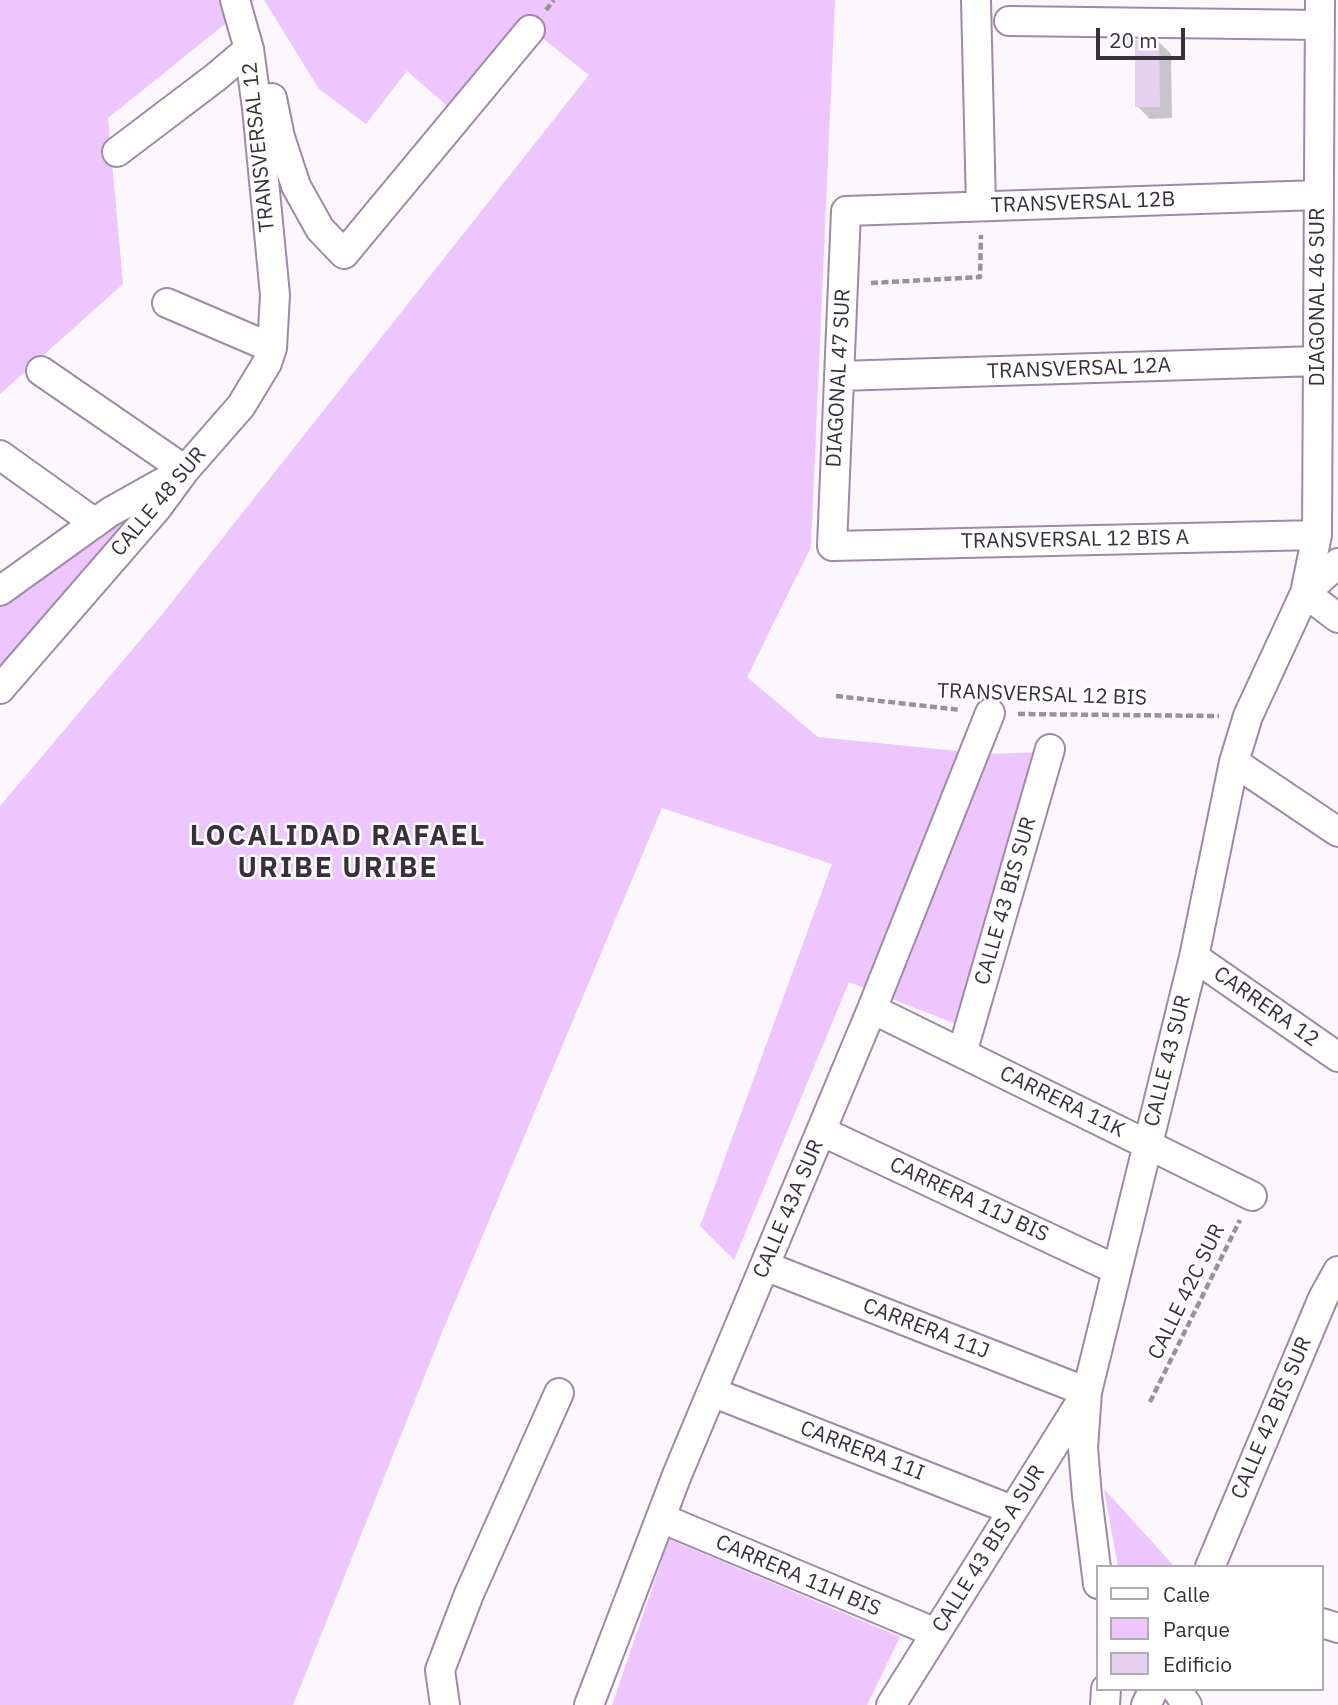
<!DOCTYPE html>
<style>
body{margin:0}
#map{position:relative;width:1338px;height:1705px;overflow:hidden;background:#fbf7fd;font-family:"IBM Plex Sans",sans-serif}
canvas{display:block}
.legend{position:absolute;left:1096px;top:1565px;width:228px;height:126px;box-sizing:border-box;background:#fff;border:2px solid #afacb1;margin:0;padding:9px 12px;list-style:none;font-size:21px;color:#38303c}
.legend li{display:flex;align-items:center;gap:14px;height:35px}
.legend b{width:35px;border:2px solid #afacb1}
.scale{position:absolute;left:1096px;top:28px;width:89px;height:32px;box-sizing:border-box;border:4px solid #38303c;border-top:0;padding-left:9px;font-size:21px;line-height:24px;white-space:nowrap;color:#38303c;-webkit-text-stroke:5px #fff;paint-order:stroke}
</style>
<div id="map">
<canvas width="1338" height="1705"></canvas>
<ul class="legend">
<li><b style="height:9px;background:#fff"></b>Calle</li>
<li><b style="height:19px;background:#edc6ff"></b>Parque</li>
<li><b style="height:19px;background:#e6d0ef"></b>Edificio</li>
</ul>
<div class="scale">20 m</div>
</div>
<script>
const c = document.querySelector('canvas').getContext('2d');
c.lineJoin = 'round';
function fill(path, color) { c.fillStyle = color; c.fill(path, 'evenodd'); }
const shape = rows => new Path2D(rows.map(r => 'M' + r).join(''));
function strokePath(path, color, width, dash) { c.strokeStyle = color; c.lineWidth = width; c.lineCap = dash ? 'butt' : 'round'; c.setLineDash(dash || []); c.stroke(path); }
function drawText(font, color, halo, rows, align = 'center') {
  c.font = font + ' "IBM Plex Sans",sans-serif'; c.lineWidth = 5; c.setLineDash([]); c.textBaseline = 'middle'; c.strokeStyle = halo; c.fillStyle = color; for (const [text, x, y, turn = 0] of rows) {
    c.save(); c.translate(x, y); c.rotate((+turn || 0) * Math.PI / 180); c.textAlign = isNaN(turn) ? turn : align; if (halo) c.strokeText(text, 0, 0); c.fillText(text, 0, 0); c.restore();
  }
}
fill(shape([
 [0,0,255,0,108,118,123,284,0,394],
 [264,0,835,0,811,547,747,677,818,737,988,754,1042,752,971,1030,849,982,734,1260,700,1226,832,864,662,808,443,1330,293,1705,0,1705,0,806,164,612,589,75,522,22,452,110,407,71,366,124,319,89],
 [152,499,0,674,0,604],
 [1104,1489,1175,1567,1118,1567],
 [669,1539,900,1637,867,1705,612,1705]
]), '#edc6ff');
fill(shape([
 [1158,41,1171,54,1172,118,1150,119,1137,106]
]), '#0003');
fill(shape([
 [1135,40,1159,40,1160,107,1135,107]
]), '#e6d0ef');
const minor = shape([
 [976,0,981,206],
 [1009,21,1320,25],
 [272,98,280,137,296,186,320,229,344,254,530,30],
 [117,152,216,77,249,49],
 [167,303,272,348],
 [839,376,1318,361],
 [0,455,95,523],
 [1317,535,832,546,846,211,1319,195],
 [0,591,110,512,185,470,41,371],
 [1305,593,1317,535,1320,0],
 [1305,593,1338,618],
 [0,689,157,508,185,470,241,406,267,363,272,348,275,295,257,108,249,49,235,0],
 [1234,762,1338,832],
 [1194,957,1338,1057],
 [872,1009,1252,1196],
 [962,1053,1050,749],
 [821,1131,1117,1270],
 [765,1266,1087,1392,891,1705],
 [712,1392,1012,1510],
 [661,1518,936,1633],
 [1210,1567,1323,1298,1338,1271],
 [1098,1584,1087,1496,1083,1448,1087,1392,1194,957,1234,762,1248,716,1305,593,1338,563],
 [1322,1623,1338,1628],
 [1176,1689,1187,1705],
 [445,1705,440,1670,469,1594,559,1393],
 [589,1705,677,1475,872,1009,990,713],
 [1105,1705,1106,1689],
 [1146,1705,1154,1689]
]);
strokePath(minor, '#9e8aa7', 32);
strokePath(shape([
 [546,10,554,0],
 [871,283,980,277,981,235],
 [836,696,961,710],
 [1018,714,1219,716],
 [1150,1402,1240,1220]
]), '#97919a', 4.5, [7, 3.5]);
strokePath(minor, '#fff', 28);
drawText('21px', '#38303c', '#fff', [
 ["TRANSVERSAL 12",259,147,-96],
 ["TRANSVERSAL 12B",1083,203,-2],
 ["DIAGONAL 46 SUR",1318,297,-90],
 ["TRANSVERSAL 12A",1079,369,-2],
 ["DIAGONAL 47 SUR",839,378,-87],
 ["CALLE 48 SUR",159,502,-50],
 ["TRANSVERSAL 12 BIS A",1075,540,-1],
 ["TRANSVERSAL 12 BIS",1042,695,2],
 ["CALLE 43 BIS SUR",1006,901,-74],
 ["CARRERA 12",1266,1007,35],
 ["CALLE 43 SUR",1168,1061,-76],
 ["CARRERA 11K",1062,1102,26],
 ["CARRERA 11J BIS",969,1200,25],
 ["CALLE 43A SUR",789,1209,-67],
 ["CALLE 42C SUR",1187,1292,-64],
 ["CARRERA 11J",926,1329,21],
 ["CALLE 42 BIS SUR",1272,1418,-67],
 ["CARRERA 11I",862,1451,21],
 ["CALLE 43 BIS A SUR",989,1549,-58],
 ["CARRERA 11H BIS",798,1576,23]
]);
c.letterSpacing = '2px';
drawText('bold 28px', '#38303c', '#fff', [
 ["LOCALIDAD RAFAEL",338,837],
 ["URIBE URIBE",338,869]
]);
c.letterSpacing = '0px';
</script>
